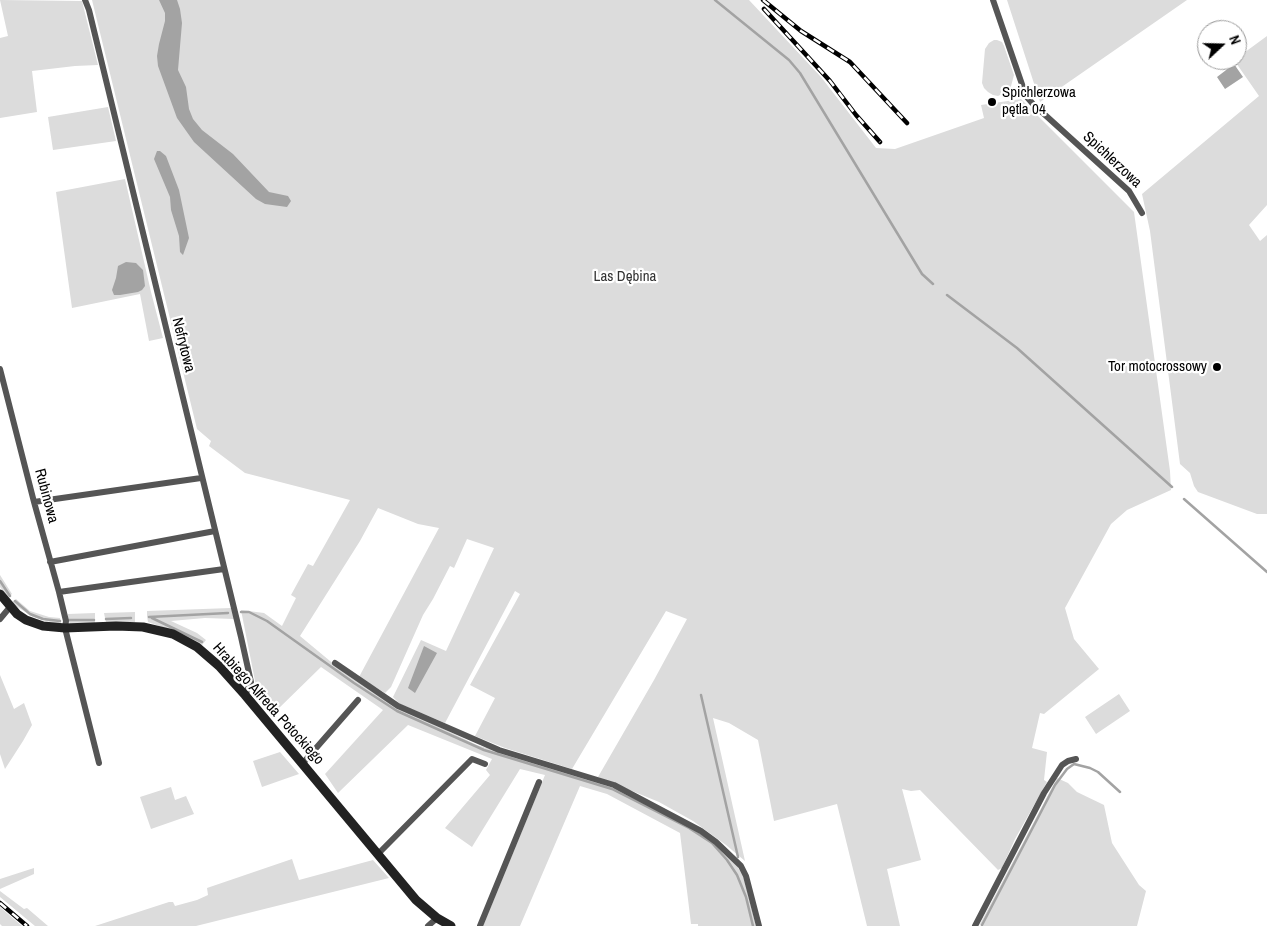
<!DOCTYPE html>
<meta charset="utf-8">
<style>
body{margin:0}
#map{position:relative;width:1267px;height:926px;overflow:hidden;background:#fff;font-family:"Archivo Narrow",sans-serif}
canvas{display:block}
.north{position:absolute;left:1197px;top:20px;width:50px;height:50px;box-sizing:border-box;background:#fff;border:1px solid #999;border-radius:50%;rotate:69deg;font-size:14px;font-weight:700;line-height:20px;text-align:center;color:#000}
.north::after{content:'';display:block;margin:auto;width:18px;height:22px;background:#000;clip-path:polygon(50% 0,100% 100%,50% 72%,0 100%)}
</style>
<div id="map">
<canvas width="1267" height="926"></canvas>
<div class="north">N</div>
</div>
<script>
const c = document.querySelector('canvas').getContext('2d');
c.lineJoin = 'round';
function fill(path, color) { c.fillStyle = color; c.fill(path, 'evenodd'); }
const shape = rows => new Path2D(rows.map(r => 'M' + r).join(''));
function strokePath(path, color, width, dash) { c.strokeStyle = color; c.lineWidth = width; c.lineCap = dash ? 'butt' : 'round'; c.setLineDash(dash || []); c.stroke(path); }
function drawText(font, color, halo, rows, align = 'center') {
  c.font = font + ' "Archivo Narrow",sans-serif'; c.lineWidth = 4.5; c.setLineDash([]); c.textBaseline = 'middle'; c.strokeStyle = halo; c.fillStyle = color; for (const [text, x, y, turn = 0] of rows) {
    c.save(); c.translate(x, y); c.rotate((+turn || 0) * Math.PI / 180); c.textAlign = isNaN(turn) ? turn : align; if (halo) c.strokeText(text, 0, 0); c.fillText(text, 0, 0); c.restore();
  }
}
fill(shape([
 [0,0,82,1,98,65,75,66,32,71,37,112,0,118,0,38,8,36],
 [92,0,749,0,821,77,876,148,895,149,984,118,981,105,1021,99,1134,212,1170,471,1171,490,1127,510,1111,524,1065,608,1074,639,1099,669,1044,714,1040,713,1032,748,1047,752,1044,780,1047,782,1015,839,1002,868,998,870,920,790,911,791,902,789,921,860,887,869,900,926,867,926,837,804,774,821,758,740,729,723,713,718,745,861,726,845,693,821,659,802,598,777,654,680,687,619,666,611,572,769,505,748,475,736,495,698,470,685,520,594,515,591,445,723,400,704,393,697,421,640,446,651,494,548,467,539,454,568,450,566,433,599,423,615,391,687,385,693,359,677,439,528,418,524,378,508,360,541,300,636,336,666,389,703,477,745,592,780,621,791,690,828,721,850,735,863,743,875,756,926,698,926,698,924,691,924,680,833,607,794,580,786,520,926,483,926,545,775,520,769,472,847,445,828,490,775,486,770,492,759,408,725,338,793,325,774,383,710,321,667,275,712,261,699,257,691,241,610,264,613,282,626,296,598,291,595,308,564,313,566,350,500,245,473,209,446,211,441,197,429],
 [1007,0,1187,0,1040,102],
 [1267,36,1267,205,1249,225,1260,241,1267,235,1267,514,1257,514,1198,492,1194,486,1190,473,1180,464,1150,231,1142,194,1259,96,1234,60,1237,60,1237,58],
 [994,40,997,40,1002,42,1004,46,1014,75,1010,90,998,96,993,95,988,92,984,88,982,83,985,49,989,43],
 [108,107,116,141,53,150,48,117],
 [125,179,151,292,163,338,149,341,140,294,72,308,56,192],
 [0,575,12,594,8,597,0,587],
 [16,599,30,611,49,617,60,618,61,623,57,624,33,617,13,604,12,602],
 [231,608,234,619,205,618,171,621,197,633,206,640,202,645,184,635,148,622,147,616,147,611],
 [135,612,135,622,106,622,105,618,104,613],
 [95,613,95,623,70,624,68,619,68,614],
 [0,675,14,709,24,703,32,725,23,741,5,769,0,754],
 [1119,694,1130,711,1096,734,1085,717],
 [280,752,299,774,262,787,253,761],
 [1057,778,1068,783,1077,792,1104,805,1112,843,1139,885,1146,891,1137,926,981,926,980,924],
 [171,787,175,800,186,796,194,814,151,829,140,797],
 [292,859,299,880,373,860,389,878,196,926,95,926,169,902,173,902,175,906,197,900,208,895,207,888],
 [34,868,34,874,0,889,0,879],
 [0,891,24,909,27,908,48,926,35,926,0,897],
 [0,907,22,926,2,926,0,924]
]), '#dcdcdc');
fill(shape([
 [159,0,177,0,180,9,182,23,178,70,186,87,189,109,193,119,202,130,233,154,269,192,288,196,291,201,287,207,265,204,256,199,194,142,177,118,158,66,157,56,159,44,165,21,165,13],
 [1234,64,1243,77,1225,89,1217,77],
 [157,151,160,151,166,156,179,190,189,238,183,255,180,252,179,236,171,210,170,197,154,159],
 [126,262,136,263,143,270,145,286,142,290,138,292,120,295,114,295,112,290,116,278,118,266],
 [424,646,437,653,415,693,408,688]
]), '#a3a3a3');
strokePath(shape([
 [715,0,789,60,800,73,922,274,933,284],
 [947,295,1017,348,1172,487],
 [1184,499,1267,572],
 [0,581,10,596],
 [15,601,30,614,43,619,60,621],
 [241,612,249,612,267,621,354,683,397,711,484,750,612,789,689,828,712,843,727,860,737,875,746,897,753,926],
 [149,617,228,613],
 [152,618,202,642],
 [106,619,131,618],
 [69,620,94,620],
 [701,695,738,857],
 [982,925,1055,785,1067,769,1074,764,1090,768,1098,772,1120,792]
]), '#a3a3a3', 2.5);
strokePath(shape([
 [85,0,89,10,241,637,251,682,245,695],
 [993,0,1026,96,1033,104,1129,191,1142,213],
 [0,369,34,502,59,592,66,621,65,628,99,763],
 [34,502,201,478],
 [50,562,215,531],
 [59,592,224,569],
 [0,619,10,607],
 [335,663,398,706,499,750,614,785,701,831,716,842,741,866,746,876,759,926],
 [303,763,358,700],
 [378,854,472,759,485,764],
 [428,926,437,918],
 [480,926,539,782],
 [975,926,1044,793,1062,765,1068,761,1076,759]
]), '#555', 6);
strokePath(shape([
 [0,594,17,614,26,620,43,626,65,628,116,626,143,627,173,634,197,647,219,666,245,695,416,900,437,918,451,926]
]), '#222', 9);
const rail = shape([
 [763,0,801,31,850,62,907,123],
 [764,9,830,81,856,115,880,142],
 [0,903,27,926]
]);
strokePath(rail, '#000', 4.5);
strokePath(rail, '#fff', 2.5, [8]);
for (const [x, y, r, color] of [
 [992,102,5,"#000"],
 [1217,367,5,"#000"]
]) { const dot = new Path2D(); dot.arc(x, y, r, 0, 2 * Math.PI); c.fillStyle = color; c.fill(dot); strokePath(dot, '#fff', 2); }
drawText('15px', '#000', '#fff', [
 ["Spichlerzowa",1002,93],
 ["pętla 04",1002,110],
 ["Tor motocrossowy",1207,367,"right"]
], 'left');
drawText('15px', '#000', '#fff', [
 ["Spichlerzowa",1112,160,43],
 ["Nefrytowa",183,345,76],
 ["Rubinowa",46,496,75],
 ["Hrabiego Alfreda Potockiego",268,704,48]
]);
drawText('15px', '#333', '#fff', [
 ["Las Dębina",625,277]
]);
</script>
